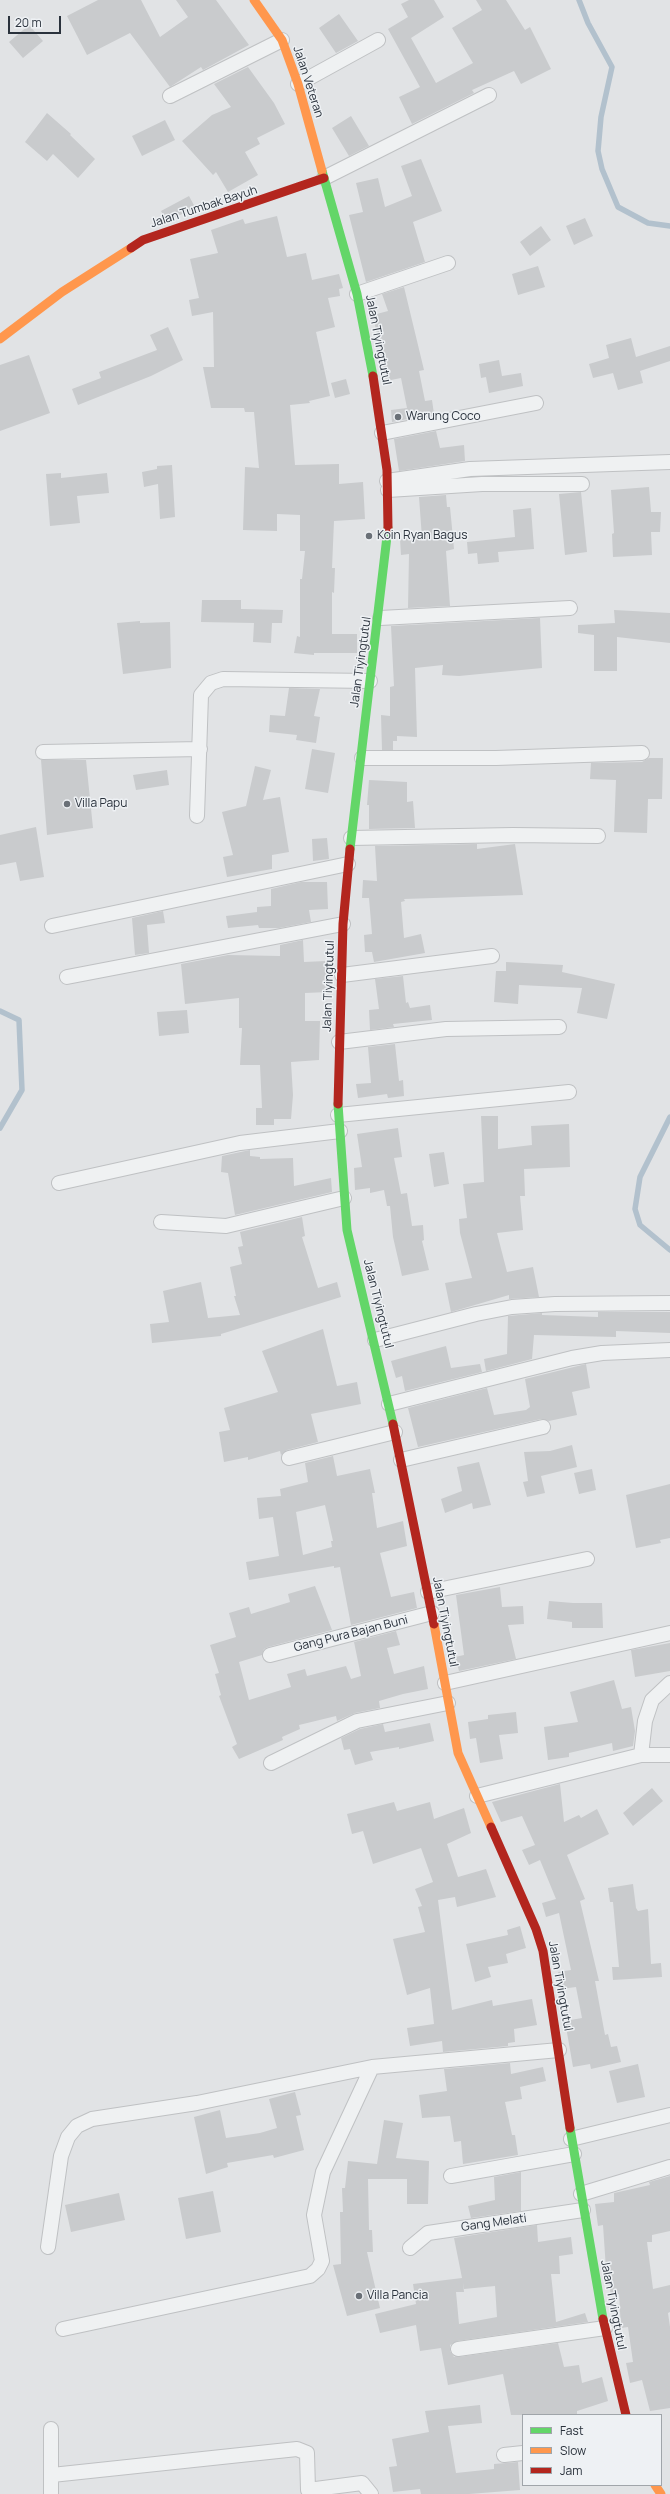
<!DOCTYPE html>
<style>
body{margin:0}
#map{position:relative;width:670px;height:2494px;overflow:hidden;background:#e1e3e5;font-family:Manrope,sans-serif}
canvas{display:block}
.legend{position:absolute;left:522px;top:2414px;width:140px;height:72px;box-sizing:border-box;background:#eef1f4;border:1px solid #a0a5aa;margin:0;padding:5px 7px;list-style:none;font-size:12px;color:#2a323c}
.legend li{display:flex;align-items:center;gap:8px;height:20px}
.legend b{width:20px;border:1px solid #a0a5aa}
.scale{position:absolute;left:8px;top:16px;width:53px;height:18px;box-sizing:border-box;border:2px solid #2a323c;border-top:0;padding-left:5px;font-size:12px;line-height:14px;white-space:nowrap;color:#2a323c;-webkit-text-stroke:3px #eef1f4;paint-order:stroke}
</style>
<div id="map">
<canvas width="670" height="2494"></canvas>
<ul class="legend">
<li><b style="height:5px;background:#63d668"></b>Fast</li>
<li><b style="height:5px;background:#ff974d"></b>Slow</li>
<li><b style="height:5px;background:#b3261e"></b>Jam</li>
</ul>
<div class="scale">20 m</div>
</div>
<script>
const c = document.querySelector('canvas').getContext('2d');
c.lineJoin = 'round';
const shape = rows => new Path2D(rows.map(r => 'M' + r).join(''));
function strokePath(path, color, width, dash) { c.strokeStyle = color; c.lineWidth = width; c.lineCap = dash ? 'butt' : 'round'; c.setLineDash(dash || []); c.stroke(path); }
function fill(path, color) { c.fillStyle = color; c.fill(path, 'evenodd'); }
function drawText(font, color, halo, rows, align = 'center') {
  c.font = font + ' Manrope,sans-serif'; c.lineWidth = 3; c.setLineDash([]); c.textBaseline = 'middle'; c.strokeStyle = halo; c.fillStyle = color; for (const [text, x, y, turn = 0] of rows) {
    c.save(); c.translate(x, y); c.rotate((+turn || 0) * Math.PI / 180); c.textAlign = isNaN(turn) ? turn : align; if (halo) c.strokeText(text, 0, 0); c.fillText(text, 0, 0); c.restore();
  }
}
strokePath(shape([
 [579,0,588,23,612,67,601,117,598,151,602,169,618,207,648,223,670,226],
 [0,1011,19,1020,22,1090,0,1128],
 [670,1117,640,1177,635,1209,640,1225,670,1250]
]), '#b2c1cd', 5.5);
fill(shape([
 [98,0,141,0,160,37,188,17,176,0,216,0,249,45,203,70,201,67,170,87,130,33,87,55,67,16],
 [409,0,434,0,444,17,411,38,436,83,473,63,452,28,482,10,476,0,506,0,525,30,530,27,551,69,521,84,514,71,472,90,474,93,412,124,399,97,420,87,388,29,408,17,401,4],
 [339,14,358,41,336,53,319,28],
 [29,25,43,41,23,58,9,42],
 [248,67,274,103,285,124,257,138,260,144,245,152,258,175,228,192,216,172,213,175,182,141,212,115,231,107,214,84],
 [47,113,71,134,70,135,95,159,78,178,53,154,47,161,25,142],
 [351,116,369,146,349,156,332,128],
 [165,120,175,140,142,156,132,136],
 [421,159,442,211,413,222,425,262,366,282,349,215,363,212,356,183,378,178,385,207,412,196,401,166],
 [189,196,196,209,166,220,161,211],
 [277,216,287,257,306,253,312,280,339,274,343,288,339,289,340,296,328,298,335,327,316,332,330,396,309,401,310,403,290,405,295,465,339,464,339,484,363,482,365,519,334,521,332,568,335,568,334,593,332,592,332,634,357,634,357,653,314,653,314,655,294,653,297,636,300,637,300,579,302,579,305,551,300,551,300,515,277,514,277,531,243,530,245,467,259,468,254,412,245,412,244,408,211,408,203,367,214,367,213,312,192,316,189,300,199,298,190,259,218,253,211,230,243,219,245,224],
 [585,218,593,236,574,245,566,226],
 [541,226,551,240,530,256,520,242],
 [538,266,545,287,518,295,512,274],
 [404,287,424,370,419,371,425,401,432,400,434,414,392,422,391,410,407,408,401,378,386,381,373,315,388,311,382,294],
 [168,327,183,360,151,376,78,405,72,389,101,378,99,372,157,350,150,335],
 [631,338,636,357,670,346,670,361,640,371,643,383,618,390,613,373,593,378,589,364,609,358,606,345],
 [29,355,50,413,0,431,0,365],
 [499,360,502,376,521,373,523,386,489,393,486,377,481,378,479,364],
 [346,379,350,394,335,398,331,383],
 [436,431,440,448,464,445,465,461,399,471,394,439],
 [172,465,175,517,160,519,158,484,144,487,142,472,157,469,157,466],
 [61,473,61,478,107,473,109,493,77,496,80,523,50,526,46,474],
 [649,487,651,512,661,512,660,532,651,532,652,555,613,557,612,534,614,533,611,490],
 [581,492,587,552,565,555,559,494],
 [446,495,447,507,450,507,454,549,446,551,450,606,408,608,409,554,401,555,400,539,422,538,419,497],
 [531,508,534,549,498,552,499,562,478,564,477,553,468,554,467,542,515,537,513,510],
 [202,600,241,600,241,609,283,610,282,623,272,623,271,643,253,642,254,623,201,622],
 [614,610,670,613,670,643,617,637,617,671,594,671,594,635,578,633,578,625,615,623],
 [540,618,542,668,459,676,442,675,443,665,415,668,417,737,397,736,397,741,393,741,393,750,382,750,381,715,390,716,390,687,394,686,391,626],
 [140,621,140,623,170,622,171,668,123,674,117,623],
 [289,688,320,689,314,716,320,717,316,743,296,740,297,735,269,732,270,715,285,716],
 [312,749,335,753,328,793,305,789],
 [649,758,663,758,662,799,648,799,647,833,614,832,616,780,590,779,591,763,642,762],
 [41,760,86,760,93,828,47,835],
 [255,766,271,770,263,800,280,797,289,852,272,855,272,869,227,877,223,857,233,855,222,812,246,806],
 [167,770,169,785,136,790,133,775],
 [369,780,407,782,407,802,413,801,415,828,369,829,369,805,367,805],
 [36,827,44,877,20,881,16,862,0,865,0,835],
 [327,838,329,859,313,861,312,839],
 [477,844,477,849,515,844,523,895,404,899,405,901,401,902,404,938,421,934,425,953,374,962,372,952,365,952,364,935,372,934,369,898,362,898,363,880,377,881,375,846],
 [301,882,327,882,328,909,309,910,311,922,279,928,259,928,258,925,228,928,226,916,257,912,257,907,271,906,271,889],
 [163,911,165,923,147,925,149,953,135,955,132,918],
 [303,940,304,962,326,961,328,992,305,993,305,1021,320,1021,319,1060,291,1062,293,1095,291,1119,274,1119,274,1125,256,1125,256,1108,262,1108,260,1065,240,1065,242,1028,239,1028,239,998,185,1004,181,964,228,955,280,956,280,945],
 [506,962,563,965,562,972,615,984,607,1019,577,1013,582,988,519,985,518,1004,494,1002,496,971,506,971],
 [403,976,406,1003,408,1002,410,1008,430,1005,432,1020,393,1024,394,1027,370,1030,369,1010,379,1009,375,979],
 [187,1010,189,1033,159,1036,157,1012],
 [395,1044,399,1081,403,1080,404,1096,388,1098,387,1094,358,1098,356,1084,371,1083,368,1047],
 [481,1116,498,1116,498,1149,532,1145,531,1126,569,1124,570,1167,524,1169,525,1196,520,1196,523,1230,497,1233,507,1272,533,1267,539,1297,509,1299,509,1295,451,1312,445,1283,472,1278,460,1233,459,1219,467,1218,463,1184,484,1182],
 [398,1128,402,1157,394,1158,401,1194,407,1193,412,1226,423,1225,424,1240,422,1241,429,1270,402,1276,393,1237,390,1206,387,1206,384,1190,370,1193,370,1188,355,1190,354,1168,362,1167,357,1134],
 [250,1150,250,1156,260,1157,260,1159,293,1158,294,1186,331,1178,332,1192,235,1215,228,1173,221,1172,222,1156],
 [444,1152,449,1184,434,1187,429,1154],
 [302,1217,305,1236,302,1237,318,1288,337,1282,341,1297,221,1334,221,1336,152,1343,150,1324,169,1322,163,1291,201,1282,208,1318,240,1315,234,1296,236,1296,230,1267,242,1264,238,1247,243,1246,240,1232],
 [598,1312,670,1312,670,1333,616,1331,616,1337,534,1335,532,1359,486,1371,484,1359,507,1354,508,1316,542,1313,542,1315,598,1317],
 [323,1329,337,1386,357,1382,361,1404,311,1414,318,1442,287,1450,281,1455,280,1451,248,1460,248,1457,224,1462,219,1432,230,1430,224,1408,278,1392,262,1351],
 [446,1346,451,1368,480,1364,482,1372,405,1391,402,1376,396,1378,391,1361],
 [586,1364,590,1388,572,1392,577,1415,549,1421,541,1419,418,1447,408,1408,487,1388,494,1415,526,1410,530,1407,525,1379],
 [572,1445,577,1467,541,1476,545,1493,527,1497,523,1482,528,1481,524,1452,550,1451],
 [333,1456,337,1476,370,1469,375,1493,372,1493,377,1528,403,1521,407,1546,380,1553,391,1597,414,1592,417,1608,351,1625,340,1567,334,1568,334,1566,249,1580,246,1562,279,1556,273,1517,259,1519,257,1498,281,1496,280,1489,308,1482,305,1463],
 [325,1505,333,1541,331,1541,332,1547,303,1555,296,1512],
 [479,1462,491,1505,473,1509,472,1503,445,1513,441,1499,462,1491,457,1467],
 [592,1469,596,1490,579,1494,574,1473],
 [670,1484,670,1538,660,1540,661,1543,636,1548,626,1495],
 [315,1586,332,1630,268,1647,264,1649,262,1655,239,1662,249,1700,291,1687,287,1674,305,1669,307,1676,346,1666,351,1679,361,1676,354,1642,396,1631,400,1645,387,1648,394,1674,424,1666,428,1689,403,1694,379,1701,380,1708,355,1713,337,1721,336,1716,299,1725,300,1729,282,1737,283,1740,239,1759,232,1747,237,1744,219,1696,221,1695,215,1674,219,1673,210,1645,236,1637,229,1613,249,1607,251,1614,290,1602,288,1594],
 [500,1587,502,1607,523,1606,524,1624,508,1625,516,1659,459,1671,455,1657,464,1655,456,1595],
 [549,1601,573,1603,602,1603,603,1628,572,1628,572,1622,547,1619],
 [670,1643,670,1671,635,1677,631,1650],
 [614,1680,622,1709,631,1707,635,1731,633,1746,613,1751,612,1743,569,1753,569,1757,548,1760,544,1727,578,1722,570,1692],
 [516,1712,518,1733,499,1735,503,1759,480,1763,476,1738,470,1739,468,1722,488,1719,488,1715],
 [430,1723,434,1741,399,1749,399,1747,370,1752,373,1760,355,1765,350,1749,344,1750,341,1738,360,1729,383,1724,385,1732],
 [560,1784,564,1822,579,1815,581,1818,597,1809,609,1834,567,1855,585,1899,580,1901,599,1981,595,1981,605,2035,608,2034,611,2047,617,2046,621,2062,591,2069,590,2064,573,2067,565,2021,582,2018,576,1987,561,1989,558,1972,571,1970,559,1913,546,1917,542,1903,556,1899,540,1860,529,1865,522,1850,535,1845,522,1816,501,1822,492,1802],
 [652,1788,663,1801,633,1826,623,1813],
 [394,1802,397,1811,430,1802,434,1819,464,1808,471,1833,447,1844,458,1877,486,1869,496,1897,457,1907,455,1897,438,1900,452,2010,492,2000,493,2006,532,1999,537,2025,514,2029,515,2042,508,2043,508,2046,443,2052,442,2041,410,2046,407,2028,434,2024,430,1988,407,1995,393,1939,425,1932,418,1907,422,1906,415,1889,433,1882,421,1848,373,1864,363,1831,352,1834,347,1814],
 [633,1884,636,1908,638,1911,648,1909,651,1964,661,1963,662,1977,613,1980,612,1967,619,1967,613,1902,610,1902,608,1888],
 [520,1926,526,1948,506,1954,508,1963,488,1967,491,1977,475,1982,466,1944,508,1935,507,1930],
 [510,2063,511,2074,543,2067,546,2081,520,2087,522,2099,505,2102,512,2135,515,2135,518,2155,463,2164,461,2141,454,2142,450,2116,422,2118,419,2095,447,2091,444,2069],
 [638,2064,645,2097,617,2103,609,2071],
 [295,2092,301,2115,296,2116,304,2150,274,2158,273,2155,227,2163,228,2167,206,2174,194,2117,220,2110,226,2138,260,2133,277,2128,269,2099],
 [384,2120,403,2123,396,2158,429,2161,428,2204,407,2204,407,2179,368,2179,369,2230,372,2230,373,2252,367,2252,380,2308,347,2316,333,2265,341,2264,340,2212,343,2212,342,2188,345,2188,348,2161,377,2164],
 [521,2172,521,2211,471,2218,468,2206,495,2200,494,2177],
 [670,2176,670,2231,652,2235,652,2242,647,2242,653,2289,670,2285,670,2312,668,2313,670,2327,670,2408,650,2411,642,2380,630,2383,626,2363,633,2362,628,2327,621,2328,619,2294,611,2295,606,2269,603,2225,598,2226,595,2204,614,2202,614,2193,650,2185,649,2182],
 [213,2191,221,2232,186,2239,178,2198],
 [119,2193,125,2220,71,2232,65,2205],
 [537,2225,538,2242,571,2237,573,2254,559,2256,560,2274,551,2274,556,2322,585,2313,588,2322,457,2341,450,2345,450,2351,454,2357,459,2357,558,2343,564,2367,579,2365,582,2383,602,2377,608,2401,577,2411,577,2415,511,2415,503,2374,448,2385,441,2348,420,2351,416,2325,380,2333,375,2314,416,2304,413,2284,462,2278,454,2238],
 [463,2282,464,2289,495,2286,497,2317,459,2324,456,2292,464,2292],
 [480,2405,482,2423,448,2426,456,2473,494,2469,494,2464,518,2462,520,2490,469,2494,421,2494,420,2489,393,2492,389,2467,397,2466,392,2439,429,2432,425,2411]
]), '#c9cbcd');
const street = shape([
 [298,84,378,40],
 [170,96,282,40],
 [324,178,489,95],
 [357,294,448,263],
 [382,433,536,403],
 [387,481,470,469,670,462],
 [388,490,482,484,582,484],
 [380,618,570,608],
 [43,752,200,749],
 [362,758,496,758,642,753],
 [197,816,201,695,211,683,223,679,370,681],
 [351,838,513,835,598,836],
 [52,926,348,864],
 [342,975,492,956],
 [67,977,343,924],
 [339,1042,446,1029,559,1027],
 [338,1115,569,1092],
 [59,1183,240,1143,340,1131],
 [161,1222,226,1226,344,1198],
 [375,1340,476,1314,512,1307,555,1304,670,1303],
 [389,1404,572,1358,602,1353,670,1350],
 [289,1458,395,1432],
 [401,1460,543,1427],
 [428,1592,587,1559],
 [270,1655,432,1613],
 [445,1683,670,1633],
 [641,1755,645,1721,652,1700,670,1683],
 [271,1763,357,1721,448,1703],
 [477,1796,641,1755,670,1755],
 [571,2139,670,2115],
 [451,2176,574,2154],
 [581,2194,670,2167],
 [48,2247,61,2156,68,2137,77,2126,92,2119,197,2103,372,2067,559,2050],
 [410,2248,428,2233,583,2210],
 [63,2329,310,2276,318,2269,322,2261,314,2215,323,2172,372,2067],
 [458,2349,605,2328],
 [51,2429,51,2494],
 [504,2455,523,2453],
 [52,2475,297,2449,307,2453,308,2490,362,2483,371,2494]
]);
strokePath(street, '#bfc1c3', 16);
strokePath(street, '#eff1f2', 14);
strokePath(shape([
 [322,171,357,294,373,376],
 [350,849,388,528],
 [338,1104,347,1230,393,1424],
 [570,2128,603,2319]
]), '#63d668', 9);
strokePath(shape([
 [254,0,282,40,298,84,322,171],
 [0,339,62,292,131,248],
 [434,1624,458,1753,491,1827],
 [655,2485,661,2494]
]), '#ff974d', 9);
strokePath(shape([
 [131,248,143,240,324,178],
 [373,376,387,470,388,528],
 [338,1104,343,924,350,849],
 [393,1424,434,1624],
 [491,1827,536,1929,543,1951,570,2128],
 [603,2319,626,2415]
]), '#b3261e', 9);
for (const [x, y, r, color] of [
 [398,417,4,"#6a7077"],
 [369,536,4,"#6a7077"],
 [67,804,4,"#6a7077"],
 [359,2296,4,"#6a7077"]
]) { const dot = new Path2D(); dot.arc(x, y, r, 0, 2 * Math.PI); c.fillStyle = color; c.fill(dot); strokePath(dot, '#eef1f4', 1.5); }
drawText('12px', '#2a323c', '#eef1f4', [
 ["Jalan Veteran",308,82,72],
 ["Jalan Tumbak Bayuh",204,207,-18],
 ["Jalan Tiyingtutul",378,340,79],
 ["Jalan Tiyingtutul",361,662,-82],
 ["Jalan Tiyingtutul",329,986,-88],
 ["Jalan Tiyingtutul",378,1304,76],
 ["Jalan Tiyingtutul",445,1622,79],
 ["Gang Pura Bajan Buni",351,1634,-14],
 ["Jalan Tiyingtutul",560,1986,80],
 ["Gang Melati",494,2223,-8],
 ["Jalan Tiyingtutul",613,2305,79]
]);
drawText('12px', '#2a323c', '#eef1f4', [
 ["Warung Coco",406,417],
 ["Koin Ryan Bagus",377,536],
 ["Villa Papu",75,804],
 ["Villa Pancia",367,2296]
], 'left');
</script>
